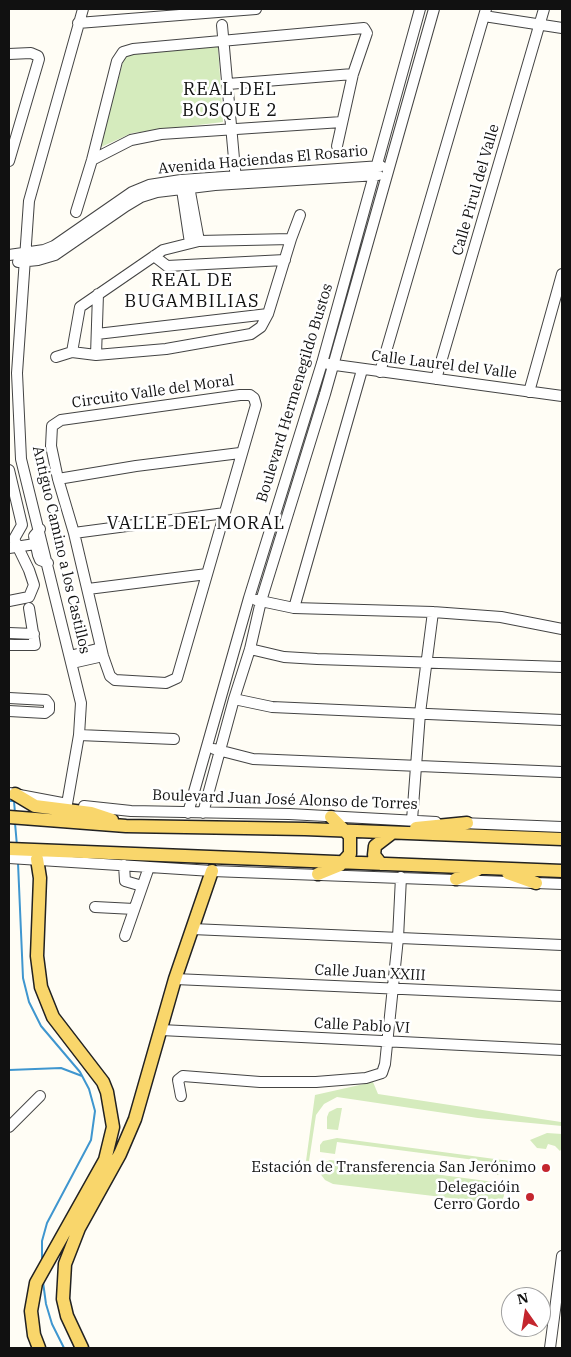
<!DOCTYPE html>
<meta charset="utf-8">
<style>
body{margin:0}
#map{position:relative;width:571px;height:1357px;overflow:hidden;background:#fffdf5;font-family:"IBM Plex Serif",serif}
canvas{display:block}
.frame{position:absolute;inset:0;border:10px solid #111;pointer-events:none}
.north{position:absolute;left:501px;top:1287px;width:50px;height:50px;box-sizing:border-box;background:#fff;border:1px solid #a0a0a0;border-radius:50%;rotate:347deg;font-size:14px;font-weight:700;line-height:20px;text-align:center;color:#111}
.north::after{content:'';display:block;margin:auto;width:18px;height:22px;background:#c4262e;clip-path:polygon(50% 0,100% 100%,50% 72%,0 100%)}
</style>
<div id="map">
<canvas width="571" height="1357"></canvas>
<div class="frame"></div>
<div class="north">N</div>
</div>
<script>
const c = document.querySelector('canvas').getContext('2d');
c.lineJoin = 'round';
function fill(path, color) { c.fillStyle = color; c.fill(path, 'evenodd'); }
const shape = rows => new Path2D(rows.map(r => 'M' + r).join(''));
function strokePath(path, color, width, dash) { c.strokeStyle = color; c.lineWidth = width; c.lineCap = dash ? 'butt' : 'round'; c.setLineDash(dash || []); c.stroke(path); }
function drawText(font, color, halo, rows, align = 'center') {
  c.font = font + ' "IBM Plex Serif",serif'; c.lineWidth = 5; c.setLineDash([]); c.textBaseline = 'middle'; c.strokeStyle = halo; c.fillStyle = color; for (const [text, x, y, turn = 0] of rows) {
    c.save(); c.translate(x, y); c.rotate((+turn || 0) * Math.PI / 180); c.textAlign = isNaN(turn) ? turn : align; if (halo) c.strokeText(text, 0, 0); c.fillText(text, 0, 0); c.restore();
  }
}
fill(shape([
 [218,46,223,122,132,133,99,148,125,55],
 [373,1082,378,1094,561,1122,562,1126,478,1118,337,1097,324,1104,316,1115,309,1161,306,1161,315,1095],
 [337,1108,342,1108,338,1130,327,1129,327,1117,329,1112],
 [547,1133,562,1134,562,1148,560,1151,555,1146,548,1144,546,1149,537,1148,530,1140],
 [337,1138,510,1161,511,1162,505,1172,497,1175,498,1163,337,1142,335,1154,320,1152,320,1145,323,1141],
 [330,1160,494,1182,503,1187,504,1196,501,1202,492,1203,333,1184,325,1180,319,1172,321,1164]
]), '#d5ebbd');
strokePath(shape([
 [9,801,14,801,15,813],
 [15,823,17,846],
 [18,863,23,978,29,1002,41,1026,80,1072,89,1089,95,1111,91,1140,47,1223,42,1241,42,1262],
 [9,1070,61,1068,82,1076],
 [43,1282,46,1304,52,1324,64,1348]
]), '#3f96cf', 2);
const minor = shape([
 [484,16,562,28],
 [78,23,256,9],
 [222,25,236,181],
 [9,54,31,53,38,56,39,59,9,161],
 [228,84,353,74],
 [92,160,131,140,161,134,342,122],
 [188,181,199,241],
 [181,183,190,243],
 [76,212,92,160,117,61,123,52,133,49,364,28,367,33,353,74,337,146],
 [291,239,268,314,261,327,251,334,166,349,96,355,72,352,80,307,163,250,199,241,291,239],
 [291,239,300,215],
 [9,255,44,250,54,246,132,192,149,185,181,180,381,166],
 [154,256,167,266,285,260],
 [18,262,38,260,55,255,126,206,141,197,157,192,215,185,378,175],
 [97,334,268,314],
 [96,355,98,294],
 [56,357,72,352],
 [328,364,562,396],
 [380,372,486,9],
 [436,379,544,9],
 [529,392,562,274],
 [240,395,250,395,254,398,256,405,177,678,166,683,115,680,110,676,103,656,74,533,58,479,51,446,52,426,61,420,240,395],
 [9,470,22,525,14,539,29,570,34,585,29,597,9,601],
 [58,479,136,466,240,453],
 [40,529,34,536,38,555,40,560,48,563],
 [74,533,225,513],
 [9,548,35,544],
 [88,589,207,574],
 [256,600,294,608,433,612,501,617,562,629],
 [294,608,362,370],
 [9,633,34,634],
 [9,645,35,645,29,608],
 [250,649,284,657,317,659,562,667],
 [70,656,101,648],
 [72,663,103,656],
 [9,698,46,700,49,704,49,710,45,713,9,711],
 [234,699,272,707,562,720],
 [79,735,174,739],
 [214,749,253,759,562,772],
 [9,793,62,803],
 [67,804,79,735,81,703,21,459,17,373,29,201,83,9],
 [84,806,131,811,289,814,436,822],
 [188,813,249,598,322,363,420,9],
 [203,813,234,699,250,649,261,601,325,394,434,9],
 [412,820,420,713,433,612],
 [461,823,562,827],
 [9,858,212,871,562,884],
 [124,865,125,881,142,886],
 [95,907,134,909],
 [192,929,562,945],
 [125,936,149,867],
 [175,979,562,996],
 [161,1030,562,1050],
 [181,1096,178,1080,183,1076,260,1082,316,1082,366,1078,382,1073,385,1064,398,938,401,877],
 [9,1127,40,1096],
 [550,1348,562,1256]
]);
const major = shape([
 [15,794,35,806,91,813,112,820],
 [9,817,126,826,305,829,562,839],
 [416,828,467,823],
 [9,849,562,871],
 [37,859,40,878,37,956,41,987,53,1017,103,1082,107,1092,113,1127,105,1160,36,1283,31,1311,34,1335,39,1348],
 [381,864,374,855,375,846,392,833],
 [508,873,536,883],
 [318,874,340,865,350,854,350,836,331,817],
 [456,879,477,870],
 [82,1348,67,1316,63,1299,65,1264,79,1228,120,1154,135,1119,175,979,212,871]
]);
strokePath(minor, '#444', 12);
strokePath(major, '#222', 15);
strokePath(minor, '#fff', 10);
strokePath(major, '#f9d66b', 12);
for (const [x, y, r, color] of [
 [546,1168,5,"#c4262e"],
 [530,1197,5,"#c4262e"]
]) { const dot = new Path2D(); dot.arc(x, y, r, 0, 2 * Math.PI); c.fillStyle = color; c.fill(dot); strokePath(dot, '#fff', 2); }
drawText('15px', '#111', '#fff', [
 ["Avenida Haciendas El Rosario",263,160,-5],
 ["Calle Pirul del Valle",476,190,-74],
 ["Calle Laurel del Valle",444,365,7],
 ["Circuito Valle del Moral",153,392,-8],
 ["Boulevard Hermenegildo Bustos",295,393,-73],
 ["Antiguo Camino a los Castillos",61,550,77],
 ["Boulevard Juan José Alonso de Torres",285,800,2],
 ["Calle Juan XXIII",370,973,3],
 ["Calle Pablo VI",362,1026,3]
]);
drawText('15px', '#111', '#fff', [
 ["Estación de Transferencia San Jerónimo",536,1168],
 ["Delegacióin",520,1188],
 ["Cerro Gordo",520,1205]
], 'right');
c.letterSpacing = '1px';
drawText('18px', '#111', '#fff', [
 ["REAL DEL",230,90],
 ["BOSQUE 2",230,111],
 ["REAL DE",192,281],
 ["BUGAMBILIAS",192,302],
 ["VALLE DEL MORAL",196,524]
]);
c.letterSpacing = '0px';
</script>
